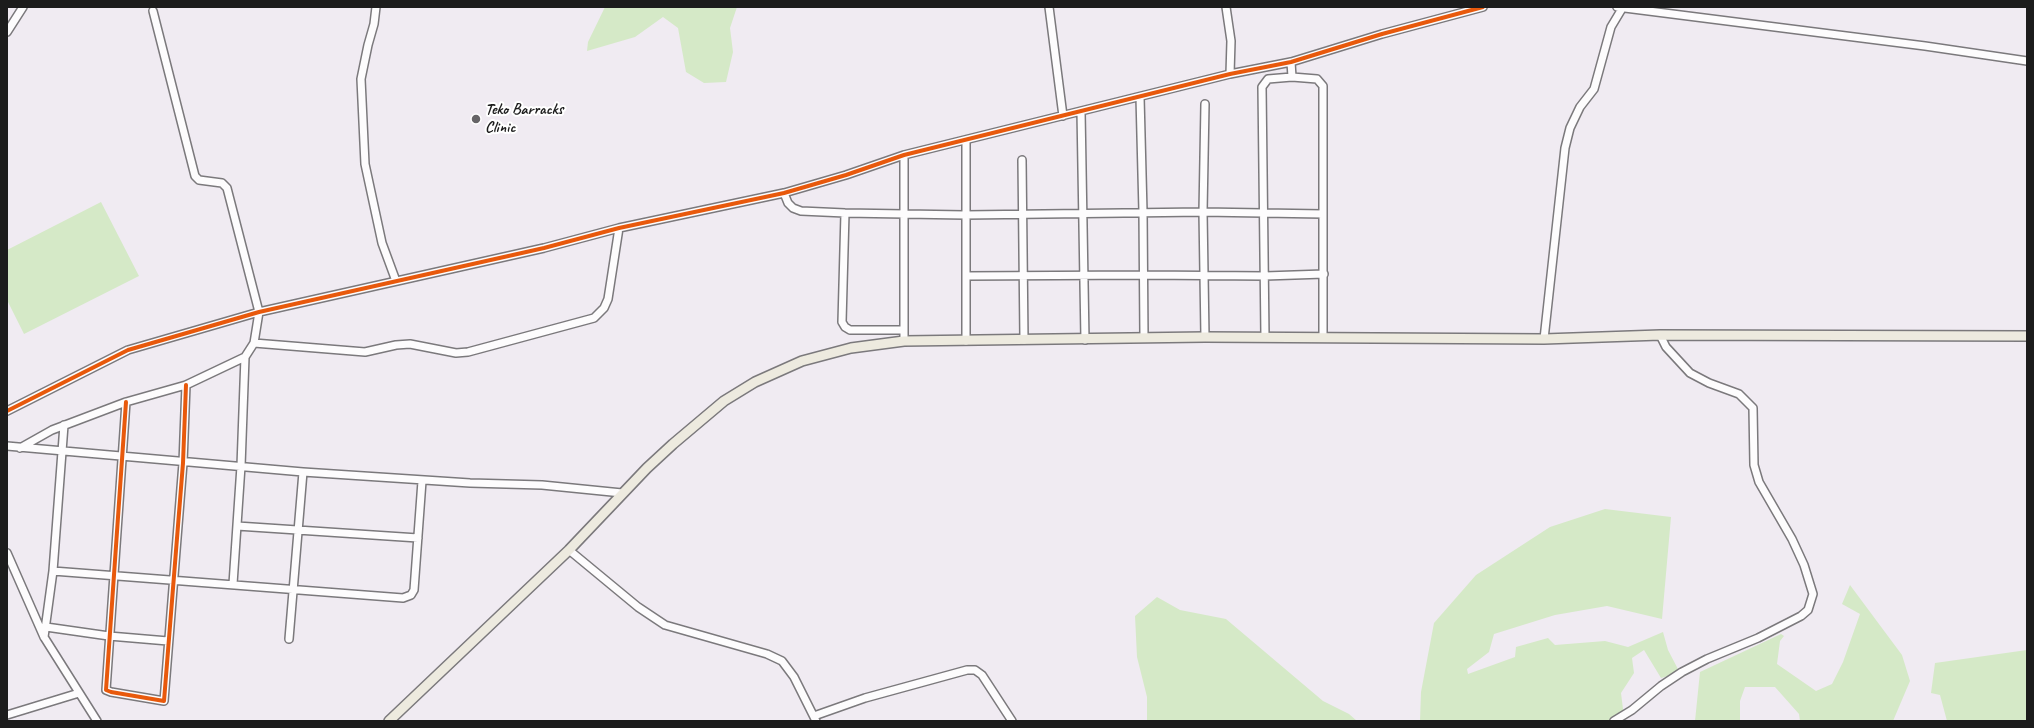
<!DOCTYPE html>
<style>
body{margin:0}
#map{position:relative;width:2034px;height:728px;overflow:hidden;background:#f0ebf2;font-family:Caveat,sans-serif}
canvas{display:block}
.frame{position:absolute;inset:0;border:8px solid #1c1c1c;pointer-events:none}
</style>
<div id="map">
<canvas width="2034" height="728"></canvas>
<div class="frame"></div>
</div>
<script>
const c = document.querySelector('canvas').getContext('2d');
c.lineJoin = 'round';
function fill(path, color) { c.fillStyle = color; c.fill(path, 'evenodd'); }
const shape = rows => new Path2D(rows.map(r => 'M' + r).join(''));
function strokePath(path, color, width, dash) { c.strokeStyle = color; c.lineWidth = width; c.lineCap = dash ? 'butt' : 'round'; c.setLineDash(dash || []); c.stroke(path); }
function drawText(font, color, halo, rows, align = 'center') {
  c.font = font + ' Caveat,sans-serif'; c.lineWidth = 4; c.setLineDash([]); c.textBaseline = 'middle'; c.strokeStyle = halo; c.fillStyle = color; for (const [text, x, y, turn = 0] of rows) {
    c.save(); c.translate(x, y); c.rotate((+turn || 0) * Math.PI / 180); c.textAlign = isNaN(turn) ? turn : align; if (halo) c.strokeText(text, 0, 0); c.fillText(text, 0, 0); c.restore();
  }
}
fill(shape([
 [605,7,737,7,730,28,733,52,726,82,704,83,686,72,678,28,663,17,635,37,587,51,588,42],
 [101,202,139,276,24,334,7,300,7,250],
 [1605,509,1671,517,1662,619,1607,606,1555,615,1494,634,1489,652,1467,669,1468,674,1515,657,1516,647,1548,638,1555,645,1605,641,1628,647,1663,632,1668,650,1680,673,1661,678,1644,650,1632,658,1634,673,1621,693,1624,717,1613,721,1420,721,1421,692,1434,623,1476,575,1550,527],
 [1850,585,1902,655,1910,681,1893,721,1800,721,1799,714,1775,687,1745,687,1740,701,1740,721,1695,721,1700,672,1781,634,1784,636,1780,641,1777,664,1816,691,1832,684,1843,662,1860,614,1842,604],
 [1157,597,1180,610,1226,619,1323,701,1349,714,1357,721,1147,721,1147,697,1137,657,1135,616],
 [2027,650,2027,721,1947,721,1940,695,1931,693,1935,663]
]), '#d5e9c7');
const minor = shape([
 [376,7,374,24,368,45,361,79,365,164,382,243,396,281],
 [1049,7,1063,116],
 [1226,7,1231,41,1230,74],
 [1617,7,1925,46,2027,61],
 [153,11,195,176,199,180,222,183,227,188,259,312,254,343],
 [7,32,23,7],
 [1291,62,1292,77,1317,79,1323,86,1323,338],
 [1140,97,1143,212,1144,338],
 [1081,111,1085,340],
 [904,155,904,341],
 [1022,160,1024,340],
 [784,193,788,203,793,208,801,211,845,213,965,215,1203,212,1323,214],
 [845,213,842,322,845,327,850,330,904,330],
 [966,276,1144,275,1265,276,1324,274],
 [1205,337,1203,212,1205,104],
 [1265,337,1262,87,1268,79,1292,77],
 [1544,339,1565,148,1570,128,1580,107,1594,89,1611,27,1623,7],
 [966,341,966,140],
 [126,402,106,690,111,692,164,701,183,463,186,385],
 [7,411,128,350,259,312,544,248,619,228,784,193,846,175,904,155,1230,74,1291,62,1382,34,1483,7],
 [7,446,303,472,470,483,542,485,622,493],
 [20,448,52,430,126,402,186,385,245,357,254,343,365,352,396,345,410,344,456,353,468,352,594,318,604,308,608,299,619,228],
 [237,526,418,538],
 [569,550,638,607,665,625,767,654,782,661,794,677,816,721],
 [7,553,44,637,97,721],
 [53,571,403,598,411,595,414,590,422,481],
 [233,584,241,466,245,357],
 [46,627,109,636,168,641],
 [44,637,53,571,64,425],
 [289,639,303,472],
 [7,715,79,693],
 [814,716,865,698,967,670,975,670,982,675,1012,721],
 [1614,721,1632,710,1661,686,1682,672,1707,659,1758,638,1801,616,1808,610,1813,594,1804,565,1792,539,1759,482,1754,465,1753,408,1739,394,1709,383,1690,373,1666,347,1660,335]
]);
const major = shape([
 [389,721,569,550,647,468,673,444,724,401,755,382,802,361,851,348,904,341,1205,337,1544,339,1660,335,2027,336]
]);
strokePath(minor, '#7b797c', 10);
strokePath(major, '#7b797c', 12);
strokePath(minor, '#fdfcfd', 7);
strokePath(major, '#edeadf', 9);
strokePath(shape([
 [126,402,106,690,111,692,164,701,183,463,186,385],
 [7,411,128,350,259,312,544,248,619,228,784,193,846,175,904,155,1230,74,1291,62,1382,34,1483,7]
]), '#e8590c', 4);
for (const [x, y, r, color] of [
 [476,119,5,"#666467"]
]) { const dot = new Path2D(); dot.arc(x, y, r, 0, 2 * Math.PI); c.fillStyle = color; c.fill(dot); strokePath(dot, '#fff', 1.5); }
drawText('bold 16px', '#1c1c1c', '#fff', [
 ["Teko Barracks",485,110],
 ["Clinic",485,128]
], 'left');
</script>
